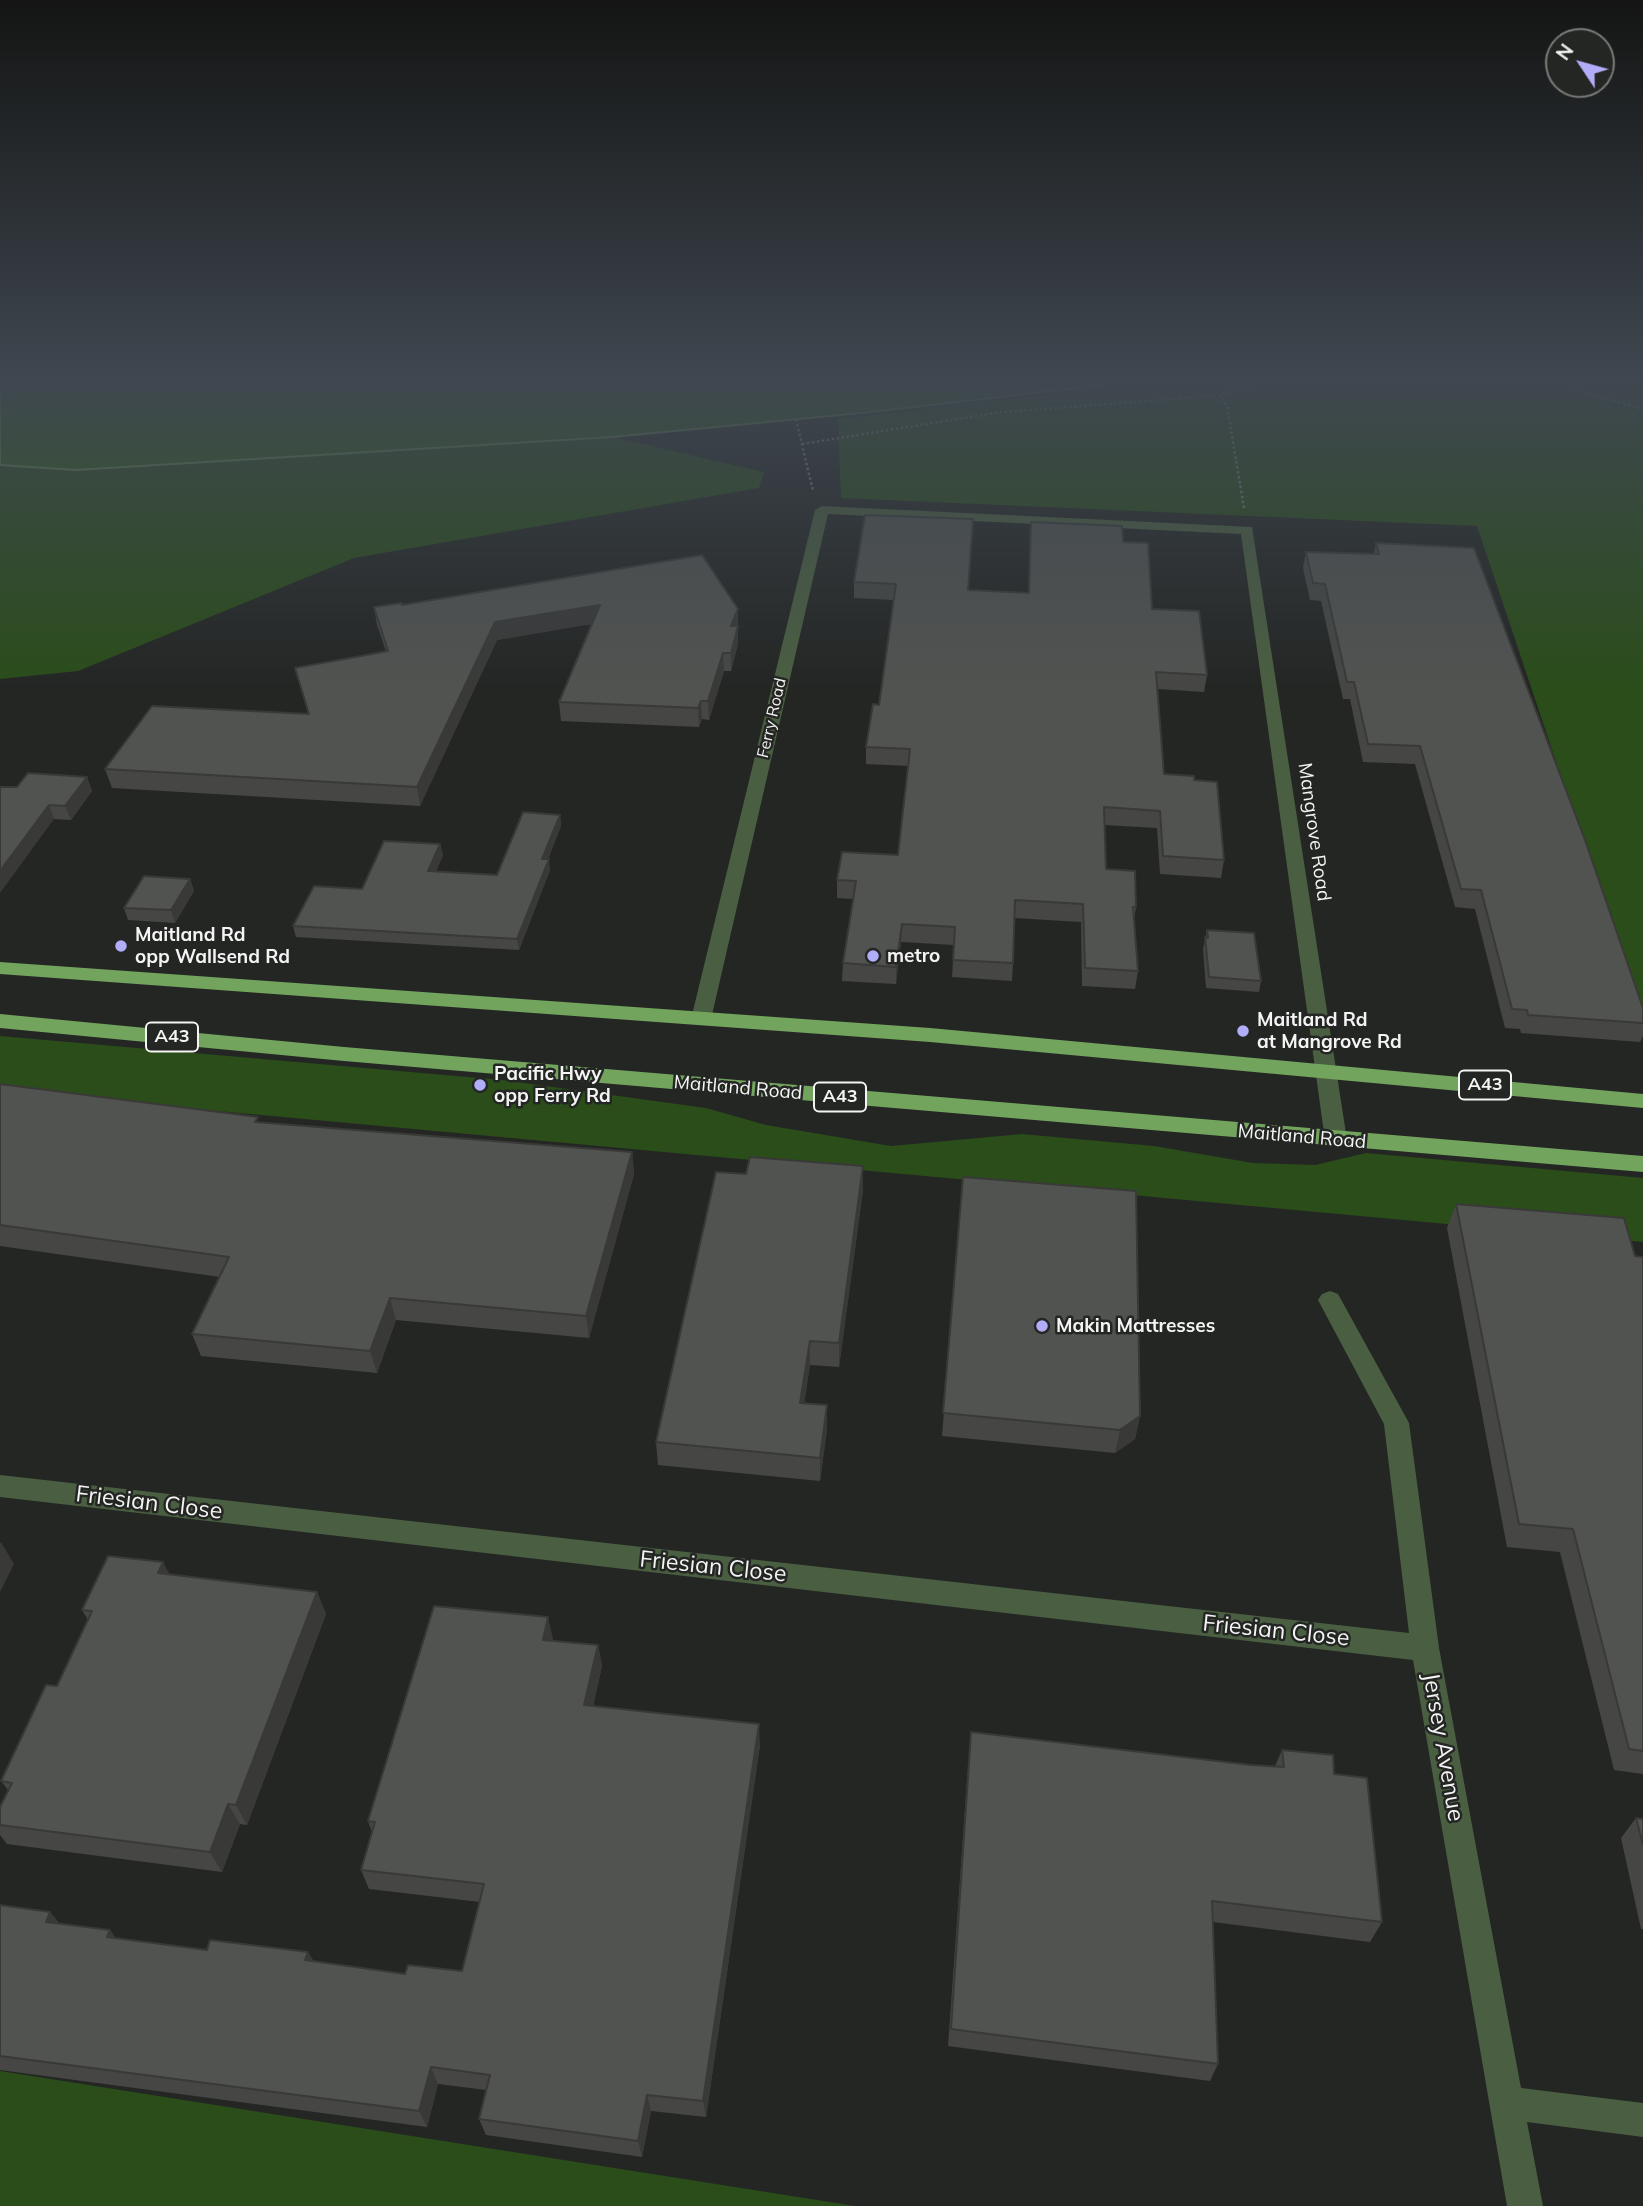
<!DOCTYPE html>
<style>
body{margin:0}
#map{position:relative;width:1643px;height:2206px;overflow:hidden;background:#242624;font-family:Mulish,sans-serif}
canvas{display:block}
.north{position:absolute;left:1545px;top:28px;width:70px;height:70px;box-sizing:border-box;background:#242624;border:2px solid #777877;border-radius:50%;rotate:306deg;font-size:19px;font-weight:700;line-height:28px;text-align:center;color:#f3f4f3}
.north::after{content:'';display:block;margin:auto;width:24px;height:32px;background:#b2adf9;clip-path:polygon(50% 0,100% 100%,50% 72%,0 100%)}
</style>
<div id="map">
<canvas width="1643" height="2206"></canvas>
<div class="north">N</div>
</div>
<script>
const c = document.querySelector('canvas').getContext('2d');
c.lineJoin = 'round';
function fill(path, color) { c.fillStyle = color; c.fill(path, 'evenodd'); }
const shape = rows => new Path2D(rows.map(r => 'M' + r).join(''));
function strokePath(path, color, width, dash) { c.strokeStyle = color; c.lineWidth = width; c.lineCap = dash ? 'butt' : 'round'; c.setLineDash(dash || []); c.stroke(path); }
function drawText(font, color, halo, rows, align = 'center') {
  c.font = font + ' Mulish,sans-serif'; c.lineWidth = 5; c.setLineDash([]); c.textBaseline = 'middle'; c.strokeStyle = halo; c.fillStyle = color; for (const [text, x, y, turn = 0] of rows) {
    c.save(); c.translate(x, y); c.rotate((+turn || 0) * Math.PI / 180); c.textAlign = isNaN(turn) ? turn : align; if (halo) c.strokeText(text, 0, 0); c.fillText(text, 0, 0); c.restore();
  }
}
fill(shape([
 [1147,382,1643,382,1643,1021,1477,526,841,498,838,419],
 [612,437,764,472,759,488,354,558,78,671,0,679,0,465,76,470],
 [0,1036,502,1080,706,1108,766,1125,891,1146,1022,1134,1154,1146,1253,1163,1315,1165,1366,1153,1643,1178,1643,1242,0,1091],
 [0,2071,855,2206,0,2206]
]), '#2a4d1a');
const water = shape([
 [0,382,1130,382,872,412,612,437,76,470,0,465,0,382]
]);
fill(water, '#2e6013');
strokePath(water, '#698c56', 2);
strokePath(shape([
 [1562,382,1579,391,1643,409],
 [796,419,813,491],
 [802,444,995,413,1220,395],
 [1244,508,1227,406,1220,395,1259,382]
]), '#7c7e7c', 2.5, [2.5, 2.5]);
fill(shape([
 [822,506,1252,527,1347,1140,1344,1145,1336,1148,1328,1145,1325,1140,1241,534,828,514,711,1019,708,1024,694,1024,691,1019,815,510,822,506],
 [1330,1291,1338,1294,1409,1423,1439,1648,1521,2088,1643,2103,1643,2137,1527,2122,1543,2206,1507,2206,1413,1660,0,1497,0,1475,1409,1633,1384,1424,1318,1300,1322,1294,1330,1291]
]), '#4a5f41');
fill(shape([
 [0,962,930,1028,1643,1094,1643,1108,930,1042,0,974,0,962],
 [0,1014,344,1047,1643,1156,1643,1172,344,1061,0,1028,0,1014]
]), '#73a45e');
fill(shape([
 [865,515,968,590,1028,593,1031,522,1123,542,1152,609,1207,675,1204,692,1158,689,1164,774,1194,780,1224,860,1221,878,1160,874,1157,828,1104,825,1106,869,1136,907,1134,920,1138,971,1135,989,1082,986,1081,922,1014,918,1013,963,1012,981,952,977,954,945,901,942,896,984,842,981,843,963,853,899,837,898,837,880,898,855,909,766,866,764,866,747,879,705,894,600,854,598,854,582],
 [1376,543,1643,1008,1643,1036,1640,1042,1521,1033,1520,1029,1505,1028,1475,909,1455,907,1415,764,1363,762,1350,699,1343,699,1321,601,1310,600,1303,568,1306,552,1374,554],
 [402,605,739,627,738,629,738,644,731,671,724,671,709,720,702,719,699,727,561,721,559,702,591,624,497,640,420,806,112,788,105,769,308,714,295,668,386,651,377,625,374,607],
 [87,777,92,791,71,820,54,819,17,787],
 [560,815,561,826,548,859,550,870,519,950,296,937,293,926,362,889,440,844,443,855,436,871,497,875],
 [190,879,194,891,175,923,128,920,124,908],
 [1207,930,1261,981,1259,992,1206,988,1203,949],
 [0,1084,260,1123,632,1152,634,1174,589,1338,396,1320,377,1373,201,1356,192,1334,220,1277,0,1246],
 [863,1166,863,1190,839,1367,810,1365,804,1403,827,1405,827,1429,820,1481,658,1465,656,1442,746,1174],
 [963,1177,1140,1416,1135,1439,1115,1453,942,1436],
 [1456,1204,1635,1256,1643,1257,1643,1774,1614,1770,1560,1552,1507,1547,1447,1228],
 [170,1574,317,1592,326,1614,247,1825,240,1824,222,1872,7,1844,0,1835,0,1807,8,1790,1,1781,57,1686,88,1620,82,1610],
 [553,1639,552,1641,598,1645,602,1666,593,1706,760,1745,706,2117,651,2111,642,2157,486,2135,479,2119,486,2090,438,2084,427,2127,0,2070,0,1905,50,1912,59,1923,110,1930,116,1939,207,1950,308,1952,314,1962,405,1974,462,1971,480,1902,369,1889,361,1870,372,1832,368,1821],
 [971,1732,1251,1765,1275,1766,1282,1750,1334,1774,1382,1922,1370,1942,1213,1922,1218,2064,1210,2081,948,2046,969,1753],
 [1636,1818,1643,1819,1643,1929,1641,1929,1621,1838]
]), '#464745');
fill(shape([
 [600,605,601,622,497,640,420,806,417,787,495,622],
 [738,609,738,644,731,671,731,626],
 [723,653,724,671,709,720,708,701],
 [701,701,702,719,699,727,698,708],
 [87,777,92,791,71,820,65,806],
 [49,805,54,819,0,893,0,871],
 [560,815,561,826,544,870,542,859],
 [440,844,443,855,431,883,428,871],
 [549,859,550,870,519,950,517,939],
 [190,879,194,891,175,923,171,910],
 [902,924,901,942,896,984,896,967],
 [632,1152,634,1174,589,1338,586,1316],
 [863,1166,863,1190,839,1367,839,1343],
 [390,1298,396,1320,377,1373,370,1351],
 [810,1341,810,1365,801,1426,800,1403],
 [827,1405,827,1429,820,1481,820,1458],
 [1140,1416,1135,1439,1115,1453,1120,1430],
 [1,1542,14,1564,0,1592,0,1544],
 [163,1562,175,1584,158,1573],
 [317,1592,326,1614,247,1825,236,1805],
 [548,1617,553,1639,547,1661,543,1640],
 [598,1645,602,1666,589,1726,584,1705],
 [759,1724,760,1745,706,2117,703,2101],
 [228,1804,240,1824,222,1872,210,1852],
 [50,1912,65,1930,46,1922],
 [110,1930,123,1948,107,1937],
 [308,1952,318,1970,305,1960],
 [431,2067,438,2084,427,2127,419,2111],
 [647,2095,651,2111,642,2157,638,2141]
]), '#393a38');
const building = shape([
 [865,515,973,519,968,590,1029,593,1031,522,1122,526,1123,542,1148,543,1152,609,1199,611,1207,675,1156,672,1164,774,1194,776,1194,780,1217,782,1224,860,1163,856,1160,811,1104,807,1106,869,1135,871,1136,907,1133,907,1138,971,1085,968,1083,904,1015,900,1013,963,953,960,955,927,902,924,896,967,843,963,856,881,837,880,842,852,898,855,910,749,866,747,873,704,879,705,896,584,854,582,865,515],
 [1376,543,1474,548,1585,840,1643,1008,1643,1023,1528,1015,1527,1010,1512,1009,1481,890,1461,889,1420,746,1368,744,1354,682,1347,682,1325,584,1313,583,1306,552,1379,554,1376,543],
 [702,555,738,609,731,626,738,626,731,653,723,653,708,701,701,701,698,708,559,702,600,605,495,622,417,787,105,769,152,706,309,714,295,668,388,651,374,607,401,603,402,605,702,555],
 [28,773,87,777,65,806,49,805,0,871,0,787,17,787,28,773],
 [523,812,560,815,542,859,549,859,517,939,293,926,314,886,362,889,384,841,440,844,428,871,497,875,523,812],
 [144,876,190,879,171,910,124,908,144,876],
 [1207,930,1254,933,1261,981,1209,977,1205,937,1208,938,1207,930],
 [0,1084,258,1117,255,1122,632,1152,586,1316,390,1298,370,1351,192,1334,229,1257,0,1225,0,1084],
 [750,1157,863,1166,839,1343,810,1341,800,1403,827,1405,820,1458,656,1442,716,1172,746,1174,750,1157],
 [963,1177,1136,1191,1140,1416,1120,1430,943,1413,963,1177],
 [1456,1204,1624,1218,1635,1256,1643,1257,1643,1751,1629,1749,1573,1529,1519,1524,1456,1204],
 [108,1556,163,1562,158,1573,317,1592,236,1805,228,1804,210,1852,0,1825,0,1807,12,1783,1,1781,46,1685,57,1686,92,1611,82,1610,108,1556],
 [434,1606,548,1617,543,1640,598,1645,584,1705,759,1724,703,2101,647,2095,638,2141,479,2119,490,2075,431,2067,419,2111,0,2056,0,1905,50,1912,46,1922,110,1930,107,1937,207,1950,210,1940,308,1952,305,1960,405,1974,408,1965,462,1971,484,1884,361,1870,375,1822,368,1821,434,1606],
 [971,1732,1251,1765,1284,1767,1282,1750,1333,1755,1334,1774,1367,1778,1382,1922,1212,1901,1218,2064,951,2029,971,1732],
 [1636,1818,1643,1819,1643,1845,1636,1818]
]);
fill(building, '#515350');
strokePath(building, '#393a38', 2);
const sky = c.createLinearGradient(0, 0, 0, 690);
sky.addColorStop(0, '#141514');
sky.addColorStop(0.55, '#3f4750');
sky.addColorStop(1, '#3f475000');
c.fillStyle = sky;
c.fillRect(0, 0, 1643, 690);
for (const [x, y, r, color] of [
 [121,946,7,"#b2adf9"],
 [873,956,7,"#b2adf9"],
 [1243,1031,7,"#b2adf9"],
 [480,1085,7,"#b2adf9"],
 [1042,1326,7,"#b2adf9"]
]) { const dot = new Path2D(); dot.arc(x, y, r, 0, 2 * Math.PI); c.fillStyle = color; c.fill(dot); strokePath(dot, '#242624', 2.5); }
drawText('16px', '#f3f4f3', '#242624', [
 ["Ferry Road",772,718,-77]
]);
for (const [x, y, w] of [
 [172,1037,52],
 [1485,1085,52],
 [840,1097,52]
]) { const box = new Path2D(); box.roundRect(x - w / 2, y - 14.5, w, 29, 5); c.fillStyle = '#242624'; c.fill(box); strokePath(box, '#f3f4f3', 2); }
drawText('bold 18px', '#f3f4f3', null, [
 ["A43",172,1037],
 ["A43",1485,1085],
 ["A43",840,1097]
]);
drawText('19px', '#f3f4f3', '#242624', [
 ["Mangrove Road",1314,832,82],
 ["Maitland Road",738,1088,5],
 ["Maitland Road",1302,1137,5]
]);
drawText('bold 19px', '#f3f4f3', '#242624', [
 ["Maitland Rd",135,935],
 ["opp Wallsend Rd",135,957],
 ["metro",887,956],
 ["Maitland Rd",1257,1020],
 ["at Mangrove Rd",1257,1042],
 ["Pacific Hwy",494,1074],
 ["opp Ferry Rd",494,1096],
 ["Makin Mattresses",1056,1326]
], 'left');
drawText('23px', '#f3f4f3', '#242624', [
 ["Friesian Close",149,1503,7],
 ["Friesian Close",713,1567,6],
 ["Friesian Close",1276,1631,6],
 ["Jersey Avenue",1443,1747,80]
]);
</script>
